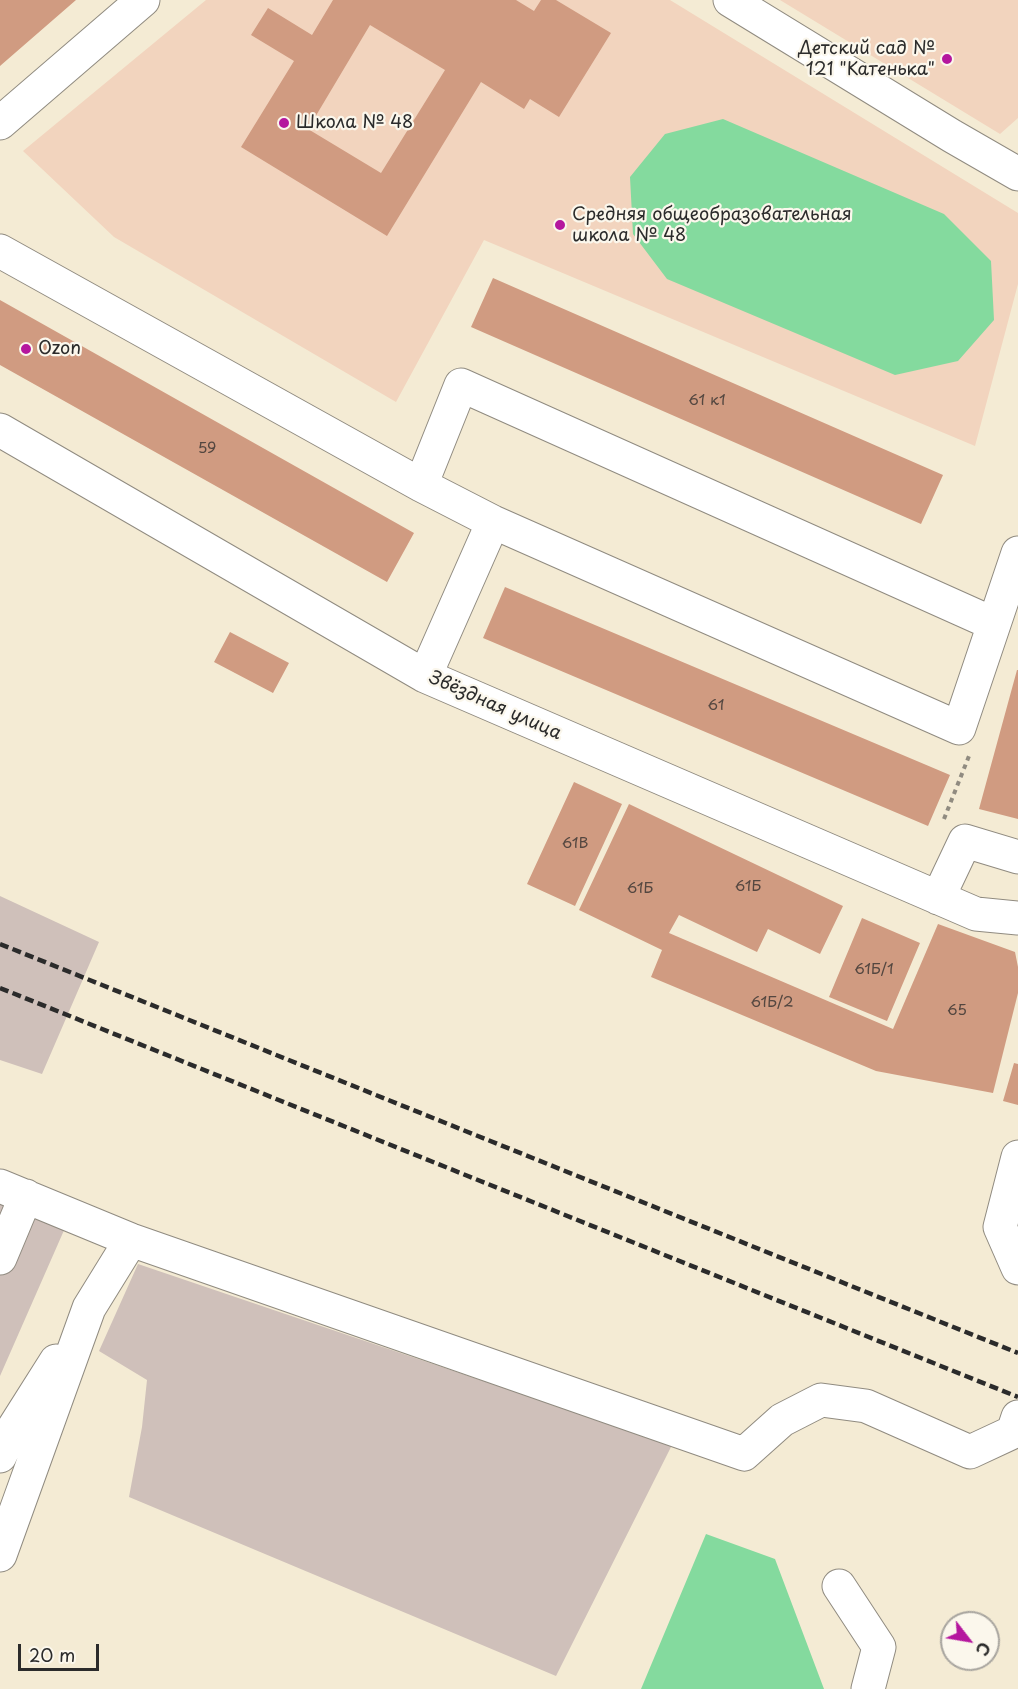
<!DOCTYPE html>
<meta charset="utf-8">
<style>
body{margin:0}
#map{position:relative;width:1018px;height:1689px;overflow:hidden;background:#f4ebd4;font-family:"Playpen Sans",sans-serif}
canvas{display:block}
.north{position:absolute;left:940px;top:1611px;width:60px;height:60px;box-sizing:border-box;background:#fbf7ec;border:2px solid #a8a59f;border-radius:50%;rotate:121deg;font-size:16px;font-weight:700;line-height:24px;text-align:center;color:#2b2b2b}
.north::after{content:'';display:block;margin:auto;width:21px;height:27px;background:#b5179e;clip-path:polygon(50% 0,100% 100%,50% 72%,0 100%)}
.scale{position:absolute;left:18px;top:1644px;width:81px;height:27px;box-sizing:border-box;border:3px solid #2b2b2b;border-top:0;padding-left:8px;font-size:18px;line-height:21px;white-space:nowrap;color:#2b2b2b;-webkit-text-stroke:4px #fbf7ec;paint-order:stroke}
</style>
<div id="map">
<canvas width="1018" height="1689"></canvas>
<div class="north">С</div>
<div class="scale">20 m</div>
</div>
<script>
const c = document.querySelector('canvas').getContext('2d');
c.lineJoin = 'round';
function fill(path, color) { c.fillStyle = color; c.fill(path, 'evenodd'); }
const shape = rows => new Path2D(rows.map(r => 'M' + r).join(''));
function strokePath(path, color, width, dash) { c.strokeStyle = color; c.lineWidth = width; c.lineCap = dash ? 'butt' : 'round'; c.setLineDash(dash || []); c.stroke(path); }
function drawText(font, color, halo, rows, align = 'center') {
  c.font = font + ' "Playpen Sans",sans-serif'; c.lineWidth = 4.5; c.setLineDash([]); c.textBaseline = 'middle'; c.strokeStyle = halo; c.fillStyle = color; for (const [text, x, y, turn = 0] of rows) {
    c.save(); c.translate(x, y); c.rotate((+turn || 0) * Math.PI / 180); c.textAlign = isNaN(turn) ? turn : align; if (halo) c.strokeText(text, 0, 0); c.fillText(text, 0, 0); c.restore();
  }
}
fill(shape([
 [206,0,670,0,1018,213,1018,284,975,446,484,240,396,402,114,237,23,151],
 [780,0,1018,0,1018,118,1000,134]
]), '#f2d4be');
fill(shape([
 [0,896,99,942,42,1074,0,1060],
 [0,1172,76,1203,0,1376],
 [138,1264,672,1445,556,1676,129,1497,142,1427,147,1380,99,1351]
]), '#cfc0ba');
fill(shape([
 [723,119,944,214,991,261,994,320,958,361,895,375,667,279,633,234,630,177,665,134],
 [706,1534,775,1559,824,1689,641,1689]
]), '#84da9e');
fill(shape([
 [0,0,76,0,0,66],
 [333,0,516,0,534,11,541,0,556,0,611,33,559,117,530,99,524,109,481,82,387,236,241,147,294,61,251,35,268,8,312,35],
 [370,25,445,70,381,173,308,129],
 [493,278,943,475,921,524,471,327],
 [0,300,414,533,387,582,0,365],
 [505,587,950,775,928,826,483,638],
 [230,632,289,663,273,693,214,662],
 [1017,670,1018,670,1018,819,979,809],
 [574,782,622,804,575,906,527,884],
 [629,804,843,906,820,954,768,929,757,952,679,915,669,933,893,1029,938,924,1015,952,1018,967,1018,993,993,1093,876,1071,651,977,662,950,579,910],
 [862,918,920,943,887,1021,829,997],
 [1014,1063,1018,1064,1018,1105,1003,1101]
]), '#d09b81');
const minor = shape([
 [730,0,952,136,1018,174],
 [0,123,143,0],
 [0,251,421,485,493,522,959,728,1018,553],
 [0,430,425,676,976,914,1018,918],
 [421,485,461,385,994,624],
 [425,676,493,522],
 [938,898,965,841,1018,857],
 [1018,1157,1000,1227,1018,1268],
 [0,1186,131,1240,744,1454,782,1420,821,1400,866,1406,970,1452,1013,1432,1018,1417],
 [0,1258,26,1196],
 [0,1456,13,1429,56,1361],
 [0,1555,89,1308,131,1240],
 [839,1586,879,1647,868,1689]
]);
strokePath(minor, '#908b80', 35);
strokePath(shape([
 [944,819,969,756]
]), '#908b80', 4, [4.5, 4.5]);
strokePath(minor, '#fff', 33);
strokePath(shape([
 [0,944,1018,1353],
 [0,988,1018,1397]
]), '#2b2b2b', 4.5, [9, 4.5]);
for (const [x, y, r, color] of [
 [947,59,6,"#b5179e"],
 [284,123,6,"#b5179e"],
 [560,225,6,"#b5179e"],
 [26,349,6,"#b5179e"]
]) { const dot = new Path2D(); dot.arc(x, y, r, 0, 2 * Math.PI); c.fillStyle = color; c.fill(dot); strokePath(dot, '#fbf7ec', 2); }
drawText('15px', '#544740', null, [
 ["61 к1",707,401],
 ["59",207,449],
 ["61",716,706],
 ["61В",575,844],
 ["61Б",748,887],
 ["61Б",640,889],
 ["61Б/1",874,970],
 ["61Б/2",772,1003],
 ["65",957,1011]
]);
drawText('18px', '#2b2b2b', '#fbf7ec', [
 ["Детский сад №",935,49,"right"],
 ["121 \"Катенька\"",935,70,"right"],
 ["Школа № 48",296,123],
 ["Средняя общеобразовательная",572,215],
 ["школа № 48",572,236],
 ["Ozon",38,349]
], 'left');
drawText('18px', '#2b2b2b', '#fbf7ec', [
 ["Звёздная улица",495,706,24]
]);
</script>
